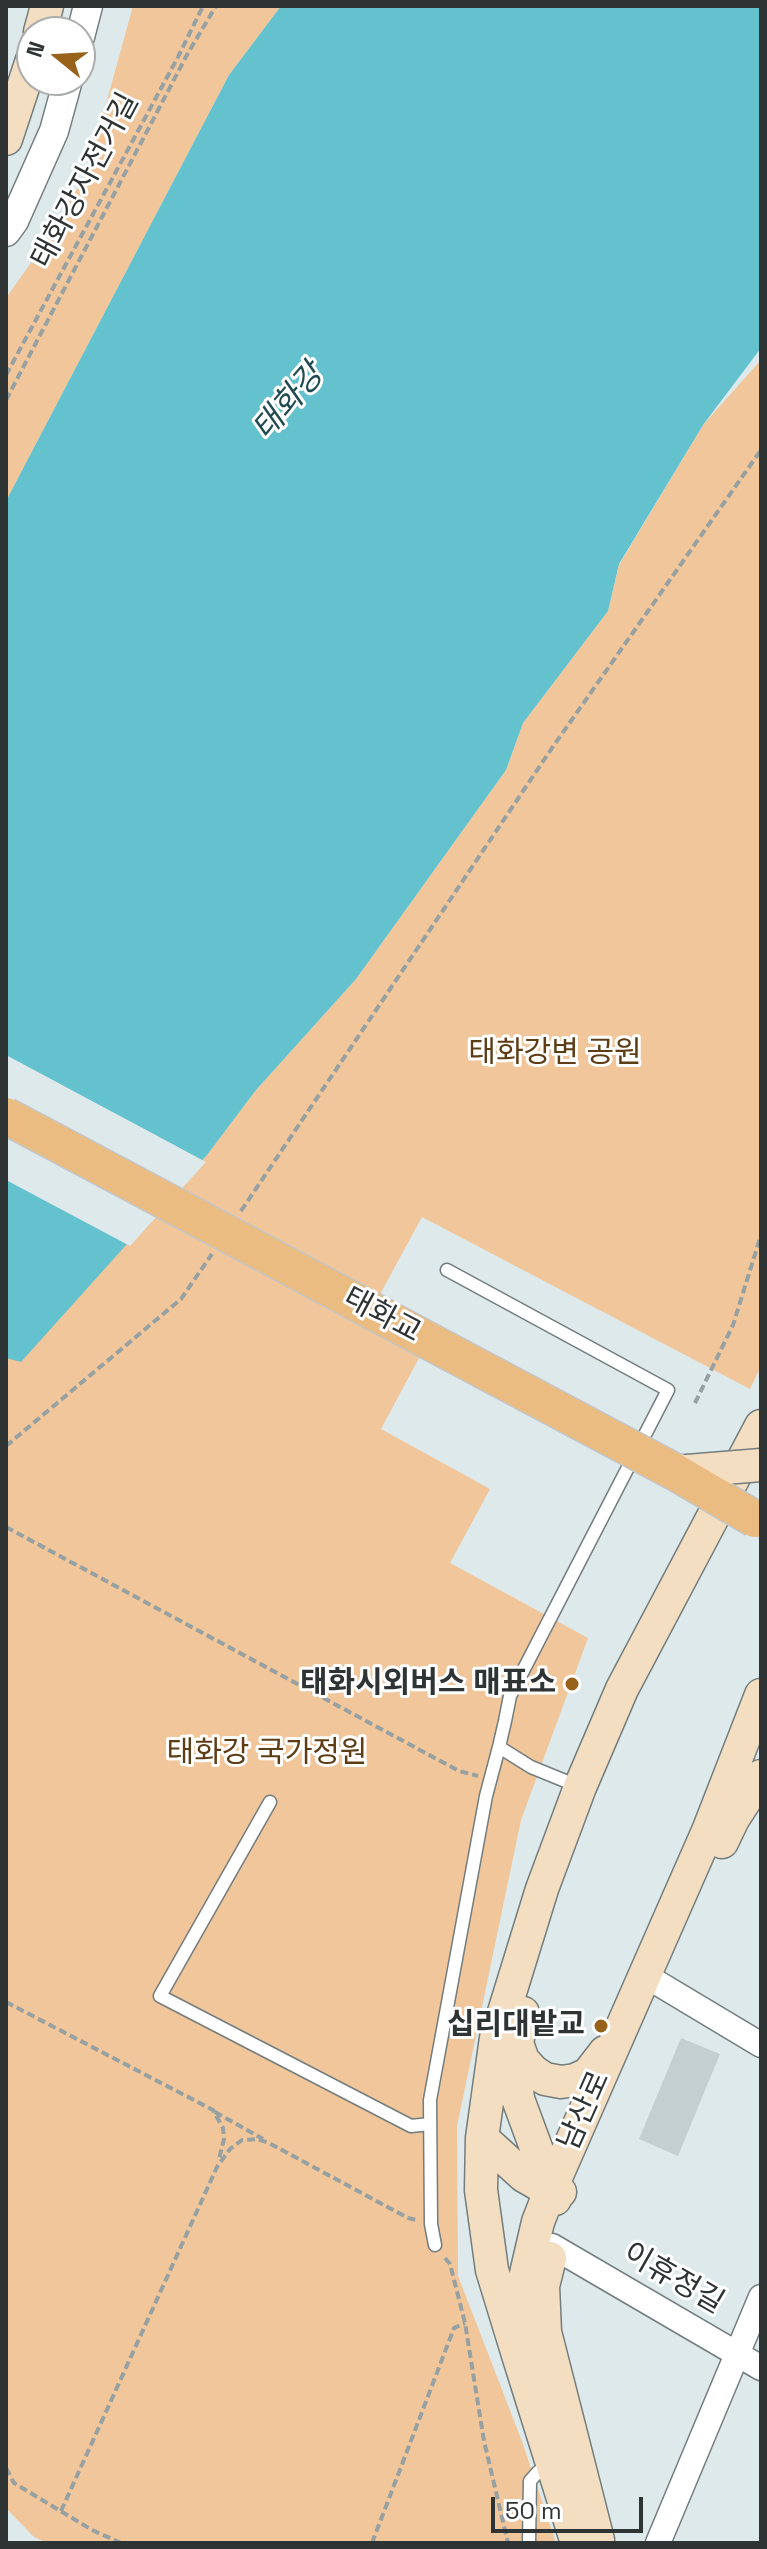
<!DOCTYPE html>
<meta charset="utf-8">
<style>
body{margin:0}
#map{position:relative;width:767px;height:2549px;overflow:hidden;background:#dde9ea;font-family:"Space Grotesk",sans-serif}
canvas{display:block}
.frame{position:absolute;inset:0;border:8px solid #2e3333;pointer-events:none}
.north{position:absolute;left:16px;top:16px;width:80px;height:80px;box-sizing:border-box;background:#fff;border:2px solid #abadad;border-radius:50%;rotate:288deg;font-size:22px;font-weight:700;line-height:32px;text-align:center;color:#2e3333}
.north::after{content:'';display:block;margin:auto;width:28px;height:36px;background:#99621b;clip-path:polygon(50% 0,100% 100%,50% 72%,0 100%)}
.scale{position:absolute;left:491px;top:2497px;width:152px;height:36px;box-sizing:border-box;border:4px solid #2e3333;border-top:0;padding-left:10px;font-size:24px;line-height:28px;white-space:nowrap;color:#2e3333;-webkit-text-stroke:6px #fff;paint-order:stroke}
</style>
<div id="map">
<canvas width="767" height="2549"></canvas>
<div class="frame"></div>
<div class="north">N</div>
<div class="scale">50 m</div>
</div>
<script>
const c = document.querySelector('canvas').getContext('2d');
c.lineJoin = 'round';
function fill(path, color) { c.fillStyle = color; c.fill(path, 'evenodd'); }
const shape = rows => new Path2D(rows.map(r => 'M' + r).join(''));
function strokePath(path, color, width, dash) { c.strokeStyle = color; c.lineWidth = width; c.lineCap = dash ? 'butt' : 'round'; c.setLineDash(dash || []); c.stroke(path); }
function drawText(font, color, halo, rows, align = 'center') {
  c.font = font + ' "Space Grotesk","Noto Sans KR",sans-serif'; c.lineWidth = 6; c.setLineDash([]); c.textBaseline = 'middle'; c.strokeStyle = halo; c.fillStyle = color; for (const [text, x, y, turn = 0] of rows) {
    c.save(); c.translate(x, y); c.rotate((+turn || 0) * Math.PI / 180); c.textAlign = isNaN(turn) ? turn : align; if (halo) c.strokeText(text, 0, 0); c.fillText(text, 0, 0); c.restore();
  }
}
fill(shape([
 [133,6,281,6,229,75,6,501,6,298,35,257,87,173],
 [761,360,761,1366,750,1389,422,1217,378,1298,434,1330,381,1429,490,1489,450,1563,588,1638,521,1820,457,2126,458,2276,523,2444,556,2543,47,2543,34,2537,6,2508,6,1358,21,1361,207,1155,256,1090,356,979,506,770,523,723,608,611,619,565,703,425]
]), '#f0c69a');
fill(shape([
 [281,6,761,6,761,348,703,425,619,564,608,611,523,723,506,770,356,979,256,1090,207,1155,21,1362,6,1358,6,501,229,75]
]), '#64c1ce');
fill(shape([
 [6,1055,206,1162,130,1246,6,1180]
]), '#dde9ea');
fill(shape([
 [681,2038,720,2054,678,2156,639,2139]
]), '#c4cfd1');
const service = shape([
 [447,1270,668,1390,510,1696,505,1721,499,1747,531,1767,580,1787],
 [270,1802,160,1996,411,2126,430,2124],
 [435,2245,431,2224,430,2100,486,1796,499,1747],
 [529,2543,530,2481,538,2472,550,2465]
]);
const minor = shape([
 [656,1982,761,2045],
 [552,2246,761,2368],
 [658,2543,761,2297]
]);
const tertiary = shape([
 [80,37,88,6],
 [6,232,14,221,54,131,68,80]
]);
const secondary = shape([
 [40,32,47,6],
 [6,139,32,60],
 [722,1842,733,1819,761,1776],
 [523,2013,517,2043,516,2077,518,2099,555,2199],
 [517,2043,523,2060,533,2071,545,2079,561,2082,575,2080,588,2074,605,2052],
 [482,2138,524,2176,550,2191,560,2192],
 [550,2258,543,2286,545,2332,598,2540],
 [518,2355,492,2270,481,2190,482,2138,496,2038,542,1889,580,1787,622,1689,761,1426],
 [577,2543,518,2355,522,2291,538,2222,550,2191,708,1831,761,1695]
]);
strokePath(service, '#737d7e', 15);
strokePath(minor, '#737d7e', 27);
strokePath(tertiary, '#737d7e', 31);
strokePath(secondary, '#737d7e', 35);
strokePath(shape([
 [6,375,178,57,203,6],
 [6,400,188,53,216,6],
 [241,1211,552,748,761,450],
 [695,1403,733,1325,761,1235],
 [6,1446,181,1299,212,1254],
 [6,1527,459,1771,478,1776],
 [6,2002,213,2110,223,2128,224,2139,219,2159],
 [215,2112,263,2139],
 [445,2258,450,2264,465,2323,484,2441,508,2543],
 [6,2468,14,2483,92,2530,121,2543],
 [61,2511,217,2167,230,2149,242,2140,257,2139,269,2143,408,2218,416,2220],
 [372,2543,454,2328,465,2323]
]), '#98a1a2', 4, [8, 4]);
strokePath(service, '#fff', 12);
strokePath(minor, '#fff', 24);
strokePath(tertiary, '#fff', 28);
strokePath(secondary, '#f4dec1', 32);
const secondaryBridge = shape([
 [675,1472,761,1465]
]);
const primaryBridge = shape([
 [6,1116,675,1472,755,1519]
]);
strokePath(secondaryBridge, '#737d7e', 35, []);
strokePath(primaryBridge, '#c4c6c6', 39, []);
strokePath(secondaryBridge, '#f4dec1', 32);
strokePath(primaryBridge, '#eabc82', 36);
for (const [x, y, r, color] of [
 [572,1684,8,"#99621b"],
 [601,2026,8,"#99621b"]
]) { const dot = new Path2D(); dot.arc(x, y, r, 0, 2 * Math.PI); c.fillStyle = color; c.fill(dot); strokePath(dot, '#fff', 3); }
drawText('30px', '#2e3333', '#fff', [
 ["태화강자전거길",86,181,-62],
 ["태화교",382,1316,28],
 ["남산로",585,2111,-66],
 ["이휴정길",673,2279,30]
]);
drawText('30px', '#5e3c14', '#fff', [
 ["태화강변 공원",555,1054],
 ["태화강 국가정원",267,1754]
]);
drawText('bold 30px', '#2e3333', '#fff', [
 ["태화시외버스 매표소",556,1684],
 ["십리대밭교",585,2026]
], 'right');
drawText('italic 32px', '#204b51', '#fff', [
 ["태화강",289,403,-49]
]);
</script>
